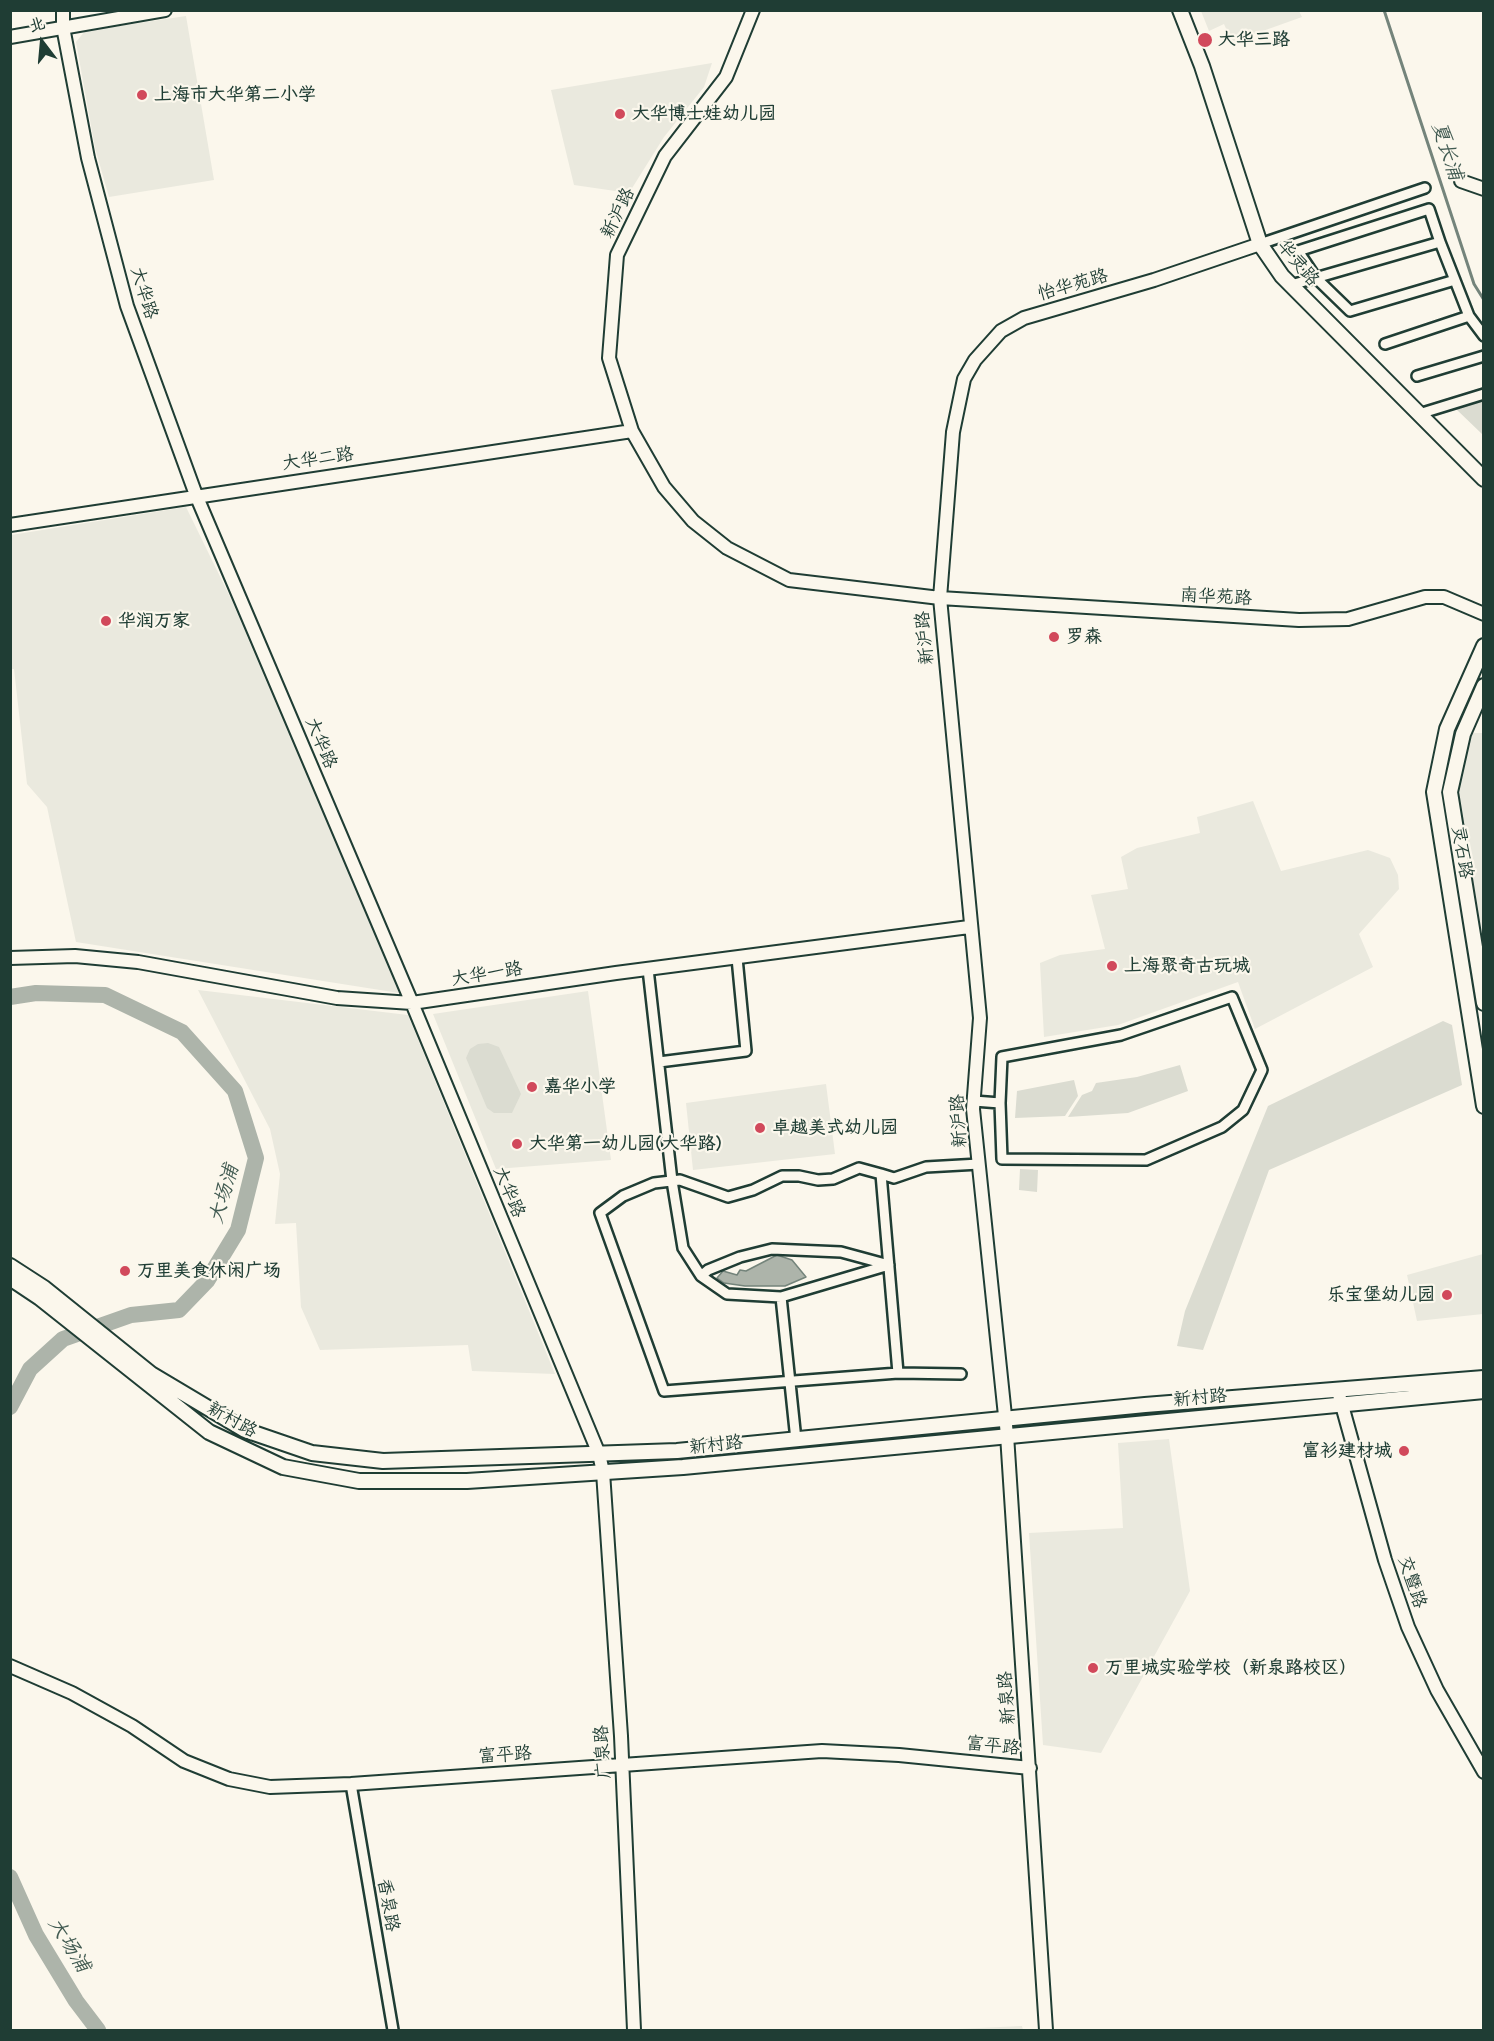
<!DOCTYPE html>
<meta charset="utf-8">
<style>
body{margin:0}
#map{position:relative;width:1494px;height:2041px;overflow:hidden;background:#fbf7ec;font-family:"Comic Neue","LXGW WenKai TC",sans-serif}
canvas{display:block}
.frame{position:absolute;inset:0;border:12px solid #1f3d34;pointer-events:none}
.north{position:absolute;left:12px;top:12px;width:60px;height:60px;-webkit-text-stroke:4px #fbf7ec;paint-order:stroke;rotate:344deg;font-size:16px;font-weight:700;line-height:24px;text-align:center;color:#1f3d34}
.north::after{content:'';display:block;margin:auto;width:21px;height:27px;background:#1f3d34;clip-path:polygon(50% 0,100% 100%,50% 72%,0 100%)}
</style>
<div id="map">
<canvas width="1494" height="2041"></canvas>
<div class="frame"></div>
<div class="north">北</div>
</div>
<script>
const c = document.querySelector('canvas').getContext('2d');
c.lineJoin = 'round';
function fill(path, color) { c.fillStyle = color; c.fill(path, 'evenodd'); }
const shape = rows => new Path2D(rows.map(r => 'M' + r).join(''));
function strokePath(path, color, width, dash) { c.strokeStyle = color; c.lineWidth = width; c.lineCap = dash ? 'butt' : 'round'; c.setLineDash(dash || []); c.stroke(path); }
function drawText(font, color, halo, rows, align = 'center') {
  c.font = font + ' "Comic Neue","LXGW WenKai TC",sans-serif'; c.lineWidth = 4.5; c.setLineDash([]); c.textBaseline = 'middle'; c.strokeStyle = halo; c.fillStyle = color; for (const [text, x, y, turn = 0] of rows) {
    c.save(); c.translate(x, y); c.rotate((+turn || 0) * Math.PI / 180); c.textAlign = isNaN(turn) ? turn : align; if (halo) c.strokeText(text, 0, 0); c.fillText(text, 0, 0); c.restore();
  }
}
fill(shape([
 [1201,11,1299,11,1302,17,1232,42,1224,24,1209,31],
 [186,16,214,180,109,197,95,148,76,42,85,31],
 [712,63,704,87,664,137,629,193,574,185,551,90],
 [186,507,232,601,399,993,76,942,47,807,27,784,14,669,11,669,11,535],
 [1469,733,1483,733,1483,968,1456,793],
 [1253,801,1281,871,1368,850,1390,858,1398,875,1399,889,1359,934,1373,967,1255,1029,1238,982,1118,1025,1044,1037,1040,963,1060,955,1105,949,1091,895,1128,889,1121,857,1137,848,1200,833,1197,817],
 [198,990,408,1015,555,1374,472,1371,468,1345,320,1350,301,1307,296,1223,275,1224,280,1174,270,1129],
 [588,991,611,1160,496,1169,433,1014],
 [826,1084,835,1154,693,1170,686,1103],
 [1483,1254,1483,1314,1417,1321,1407,1275],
 [1169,1439,1190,1591,1101,1753,1043,1745,1029,1533,1123,1528,1118,1443],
 [1022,2026,1023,2030,936,2030]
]), '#eae9de');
fill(shape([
 [1483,401,1483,434,1482,434,1456,409],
 [1443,1021,1452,1025,1462,1085,1269,1170,1203,1350,1177,1346,1185,1311,1268,1106],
 [488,1043,499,1047,521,1094,512,1113,494,1113,487,1108,466,1058,470,1049,478,1044],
 [1180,1065,1188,1091,1128,1113,1068,1117,1082,1095,1092,1091,1096,1083,1137,1077],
 [1074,1080,1078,1096,1065,1116,1015,1118,1017,1091],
 [1020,1169,1038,1170,1037,1192,1019,1190]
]), '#dbdcd1');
const water = shape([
 [777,1255,792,1260,806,1277,785,1286,745,1286,724,1283,717,1278,723,1271,737,1275,740,1270,746,1271,777,1255]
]);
fill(water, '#adb4aa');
strokePath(water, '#74847b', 1.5);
strokePath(shape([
 [1384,10,1474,284,1484,300]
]), '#74847b', 3);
strokePath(shape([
 [10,997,36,993,105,995,182,1032,235,1091,256,1158,238,1230,207,1281,179,1310,131,1315,63,1339,30,1369,10,1407],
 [10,1877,36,1935,76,2001,98,2030]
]), '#adb4aa', 16);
const minor = shape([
 [1440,242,1429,209,1298,251,1316,278,1350,311,1455,280],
 [1260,244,1425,188],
 [1291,285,1440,242,1469,316,1484,336],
 [1385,344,1469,316],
 [1417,376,1484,356],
 [1419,414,1484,394],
 [648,969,672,1181,683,1248,701,1276,727,1294,781,1297,889,1265],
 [659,1062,746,1051,737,958],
 [974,1101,1000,1103,1002,1159,1146,1160,1222,1127,1243,1110,1262,1070,1232,997,1121,1035,1002,1057,1000,1103],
 [881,1174,898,1373,664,1391,600,1213,623,1196,654,1183,680,1180,728,1197,753,1190,782,1176,799,1176,818,1180,833,1179,859,1168,881,1174,894,1178,926,1167,979,1164],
 [701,1276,708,1270,740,1257,772,1249,841,1252,889,1265],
 [781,1297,796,1440],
 [898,1373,961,1374],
 [351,1784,393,2030]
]);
const tertiary = shape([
 [63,10,63,27,88,158,127,306,196,495,412,1003,599,1454,603,1472,621,1736,634,2030],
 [753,10,726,77,665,156,617,255,609,358,632,431,664,487,693,521,727,548,789,580,940,598,1299,620,1348,619,1425,597,1444,597,1484,614],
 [10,37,165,10],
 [1461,181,1484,189],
 [10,525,632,431],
 [10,958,75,956,138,962,337,998,412,1003,616,973,969,927],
 [1338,1391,1385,1560,1408,1627,1437,1690,1484,1772],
 [10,1666,72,1693,132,1726,184,1761,229,1779,270,1787,351,1784,822,1751,899,1755,1030,1768],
 [1046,2030,1007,1435,973,1109,980,1018,940,598,953,432,964,379,975,360,1001,331,1024,318,1154,280,1260,244]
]);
const secondary = shape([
 [1180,10,1202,66,1260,244,1282,276,1484,479],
 [1484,646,1447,729,1434,792,1484,1106],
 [1484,686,1463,734,1450,792,1484,1003],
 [10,1266,44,1288,151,1374,245,1430,312,1453,383,1461,677,1451,1145,1405,1484,1378],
 [10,1278,40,1298,209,1432,283,1467,359,1481,467,1481,683,1467,1484,1391]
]);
strokePath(minor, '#1f3d34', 14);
strokePath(tertiary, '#1f3d34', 16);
strokePath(secondary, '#1f3d34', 18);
strokePath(minor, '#fbf7ec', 9);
strokePath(tertiary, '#fbf7ec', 12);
strokePath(secondary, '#fbf7ec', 14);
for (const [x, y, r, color] of [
 [1205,40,8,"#d1495b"],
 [142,95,6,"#d1495b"],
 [620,114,6,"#d1495b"],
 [106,621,6,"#d1495b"],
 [1054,637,6,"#d1495b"],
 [1112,966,6,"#d1495b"],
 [532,1087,6,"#d1495b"],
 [760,1128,6,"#d1495b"],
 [517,1144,6,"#d1495b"],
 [125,1271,6,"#d1495b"],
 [1447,1295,6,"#d1495b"],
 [1404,1451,6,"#d1495b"],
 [1093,1668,6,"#d1495b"]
]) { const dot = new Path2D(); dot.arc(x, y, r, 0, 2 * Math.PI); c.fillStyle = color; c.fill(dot); strokePath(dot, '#fbf7ec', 2); }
drawText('bold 18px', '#1f3d34', '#fbf7ec', [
 ["大华三路",1218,40],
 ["上海市大华第二小学",154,95],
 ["大华博士娃幼儿园",632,114],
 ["华润万家",118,621],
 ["罗森",1066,637],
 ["上海聚奇古玩城",1124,966],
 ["嘉华小学",544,1087],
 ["卓越美式幼儿园",772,1128],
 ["大华第一幼儿园(大华路)",529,1144],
 ["万里美食休闲广场",137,1271],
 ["乐宝堡幼儿园",1435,1295,"right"],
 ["富衫建材城",1392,1451,"right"],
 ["万里城实验学校（新泉路校区）",1105,1668]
], 'left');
drawText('18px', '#1f3d34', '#fbf7ec', [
 ["新沪路",618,213,-64],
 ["华灵路",1298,263,50],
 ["怡华苑路",1073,285,-16],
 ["大华路",144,293,73],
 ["大华二路",318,459,-8],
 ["南华苑路",1216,597,3],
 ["新沪路",925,638,-95],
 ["大华路",321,743,67],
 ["灵石路",1462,852,81],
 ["大华一路",487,974,-9],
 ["新沪路",959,1121,-93],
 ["大华路",509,1192,67],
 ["新村路",1200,1398,-5],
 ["新村路",232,1420,29],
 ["新村路",716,1445,-6],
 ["交暨路",1412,1582,72],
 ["新泉路",1007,1698,-94],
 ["富平路",993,1746,6],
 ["广泉路",603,1752,-93],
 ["富平路",505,1755,-4],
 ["香泉路",388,1905,80]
]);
drawText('italic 20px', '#425b52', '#fbf7ec', [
 ["夏长浦",1447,151,72],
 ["大场浦",224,1194,-74],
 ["大场浦",69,1945,58]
]);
</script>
